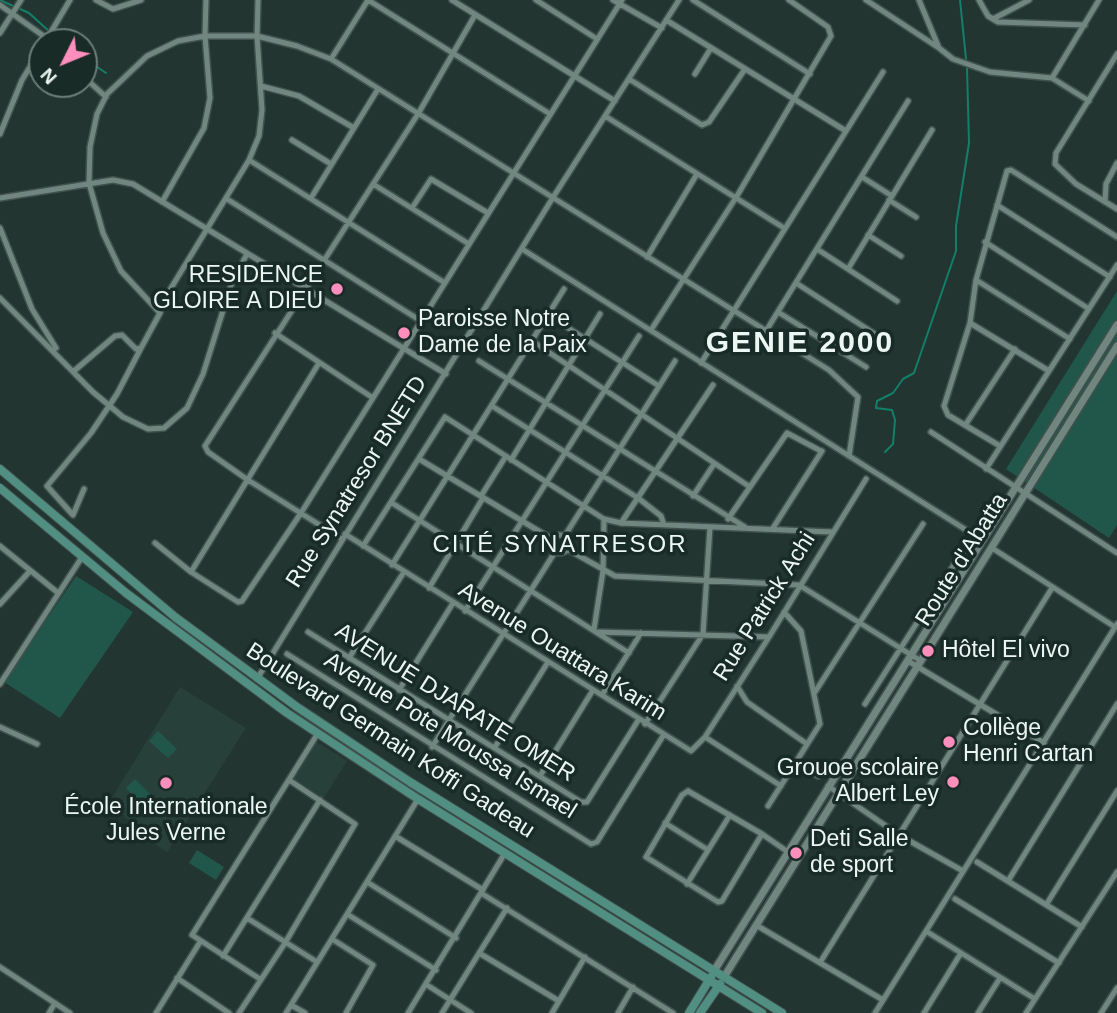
<!DOCTYPE html>
<meta charset="utf-8">
<style>
body{margin:0}
#map{position:relative;width:1117px;height:1013px;overflow:hidden;background:#233530;font-family:Helvetica,sans-serif}
canvas{display:block}
.north{position:absolute;left:28px;top:28px;width:70px;height:70px;box-sizing:border-box;background:#192b26;border:2px solid #6d7d78;border-radius:50%;rotate:227deg;font-size:19px;font-weight:700;line-height:28px;text-align:center;color:#ecf7f3}
.north::after{content:'';display:block;margin:auto;width:24px;height:32px;background:#fe8ebc;clip-path:polygon(50% 0,100% 100%,50% 72%,0 100%)}
</style>
<div id="map">
<canvas width="1117" height="1013"></canvas>
<div class="north">N</div>
</div>
<script>
const c = document.querySelector('canvas').getContext('2d');
c.lineJoin = 'round';
function fill(path, color) { c.fillStyle = color; c.fill(path, 'evenodd'); }
const shape = rows => new Path2D(rows.map(r => 'M' + r).join(''));
function strokePath(path, color, width, dash) { c.strokeStyle = color; c.lineWidth = width; c.lineCap = dash ? 'butt' : 'round'; c.setLineDash(dash || []); c.stroke(path); }
function drawText(font, color, halo, rows, align = 'center') {
  c.font = font + ' Helvetica,sans-serif'; c.lineWidth = 7; c.setLineDash([]); c.textBaseline = 'middle'; c.strokeStyle = halo; c.fillStyle = color; for (const [text, x, y, turn = 0] of rows) {
    c.save(); c.translate(x, y); c.rotate((+turn || 0) * Math.PI / 180); c.textAlign = isNaN(turn) ? turn : align; if (halo) c.strokeText(text, 0, 0); c.fillText(text, 0, 0); c.restore();
  }
}
fill(shape([
 [180,687,246,728,167,852,143,836,110,801],
 [317,742,347,761,324,798,293,778]
]), '#27413a');
fill(shape([
 [1117,291,1117,525,1109,538,1006,469],
 [76,576,133,612,60,718,4,682],
 [158,731,177,749,168,758,149,741],
 [135,779,154,798,144,807,126,788],
 [197,850,224,867,216,880,189,863]
]), '#21574a');
strokePath(shape([
 [0,0,13,6],
 [960,0,966,59],
 [18,8,29,13,61,42],
 [84,58,106,73],
 [885,452,893,444,895,420,892,410,876,408,877,401,893,393,903,379,914,373,956,251,956,226,969,143,967,68]
]), '#137f6a', 2);
const minor = shape([
 [96,0,113,9,141,0],
 [368,0,550,114],
 [452,0,615,101],
 [536,0,597,39],
 [613,0,662,28],
 [693,0,810,74],
 [866,0,939,48],
 [919,0,939,48,953,59,990,72,1052,78,1089,101],
 [979,0,988,16,998,22,1085,25],
 [0,5,52,42],
 [993,19,1029,0],
 [666,20,846,131],
 [0,33,21,0],
 [45,42,70,0],
 [1117,54,1056,153,1055,164,1076,184,1117,209],
 [331,59,368,0],
 [695,74,711,48],
 [84,77,106,97],
 [1052,78,1099,0],
 [629,79,702,125,709,122,745,69],
 [261,86,299,96,354,128],
 [605,116,784,228],
 [0,134,22,80,42,47],
 [292,140,331,164],
 [249,160,445,283],
 [862,177,892,196],
 [373,184,469,244],
 [0,198,113,180,133,184,446,374],
 [311,198,378,89],
 [227,199,421,321],
 [889,200,916,217],
 [162,202,204,128,210,98,205,36,206,0],
 [1105,202,1106,184,1117,163],
 [997,205,1110,277],
 [412,208,431,179,488,213],
 [0,228,32,309,56,348],
 [868,235,901,256],
 [985,242,1089,309],
 [522,249,982,540],
 [817,249,897,301],
 [647,257,697,174],
 [848,269,932,130],
 [976,280,1070,339],
 [796,283,875,334],
 [0,298,93,392,123,417,148,429,164,428,187,408,203,374,232,282,247,254],
 [778,312,866,367],
 [160,313,121,271,103,233,89,183,90,147,97,114,107,94,147,56,178,41,205,36,257,36,297,46,331,59,829,370,858,397,849,456],
 [548,315,659,386],
 [970,323,1049,371],
 [651,330,737,196,831,36,828,27,789,0],
 [766,331,908,101],
 [275,333,373,398],
 [532,341,750,487],
 [479,361,745,527],
 [701,363,883,72],
 [74,371,115,336,122,335,136,349,141,348,160,313,165,298,249,160,259,136,262,110,257,36,258,0],
 [492,406,638,498,661,516,664,525],
 [966,424,1015,349],
 [931,432,1117,553],
 [1000,446,948,415,944,406,970,323,976,280,1007,171,1011,170,1117,237],
 [419,459,552,539],
 [511,460,600,314],
 [986,469,1117,265],
 [84,489,73,515,47,486,91,433,117,394,141,348],
 [481,496,506,456],
 [693,496,714,464],
 [392,503,629,653],
 [728,519,787,433,821,451],
 [621,523,713,385],
 [773,528,822,451],
 [345,534,691,751,705,737,769,637,866,479],
 '551 544a9 9 0 1 1 18 0a9 9 0 1 1-18 0Z',
 [564,537,675,361],
 [342,539,248,480,208,452,205,446,418,114,475,15],
 [155,543,191,572,238,602,242,601,301,513,622,0],
 [0,546,57,592],
 [363,546,445,417,604,519,621,523,832,532],
 [992,548,1115,627],
 [567,549,615,576,799,585,921,661],
 [392,565,564,289],
 [191,572,319,363],
 [429,588,483,498],
 [0,604,30,571],
 [465,611,639,336],
 [594,629,603,571,604,519],
 [308,632,581,802,587,802,639,719],
 [598,632,769,637],
 [287,654,591,844,597,842,663,736],
 [349,658,404,572],
 [908,661,1044,743],
 [257,679,552,199,679,0],
 [0,684,82,557],
 [737,686,747,702,807,744],
 [399,690,453,603],
 [815,692,923,524],
 [602,695,641,633],
 [865,704,973,535],
 [645,724,703,634,710,527],
 [0,727,37,744],
 [705,737,781,786],
 [432,747,555,552],
 [495,747,548,662],
 [796,763,818,776],
 [540,776,593,690],
 [828,786,899,835,963,871],
 [688,791,762,834,722,901,718,902,646,857,682,795,688,791],
 [768,806,820,724,801,631,784,612],
 [665,823,708,850],
 [762,834,788,852],
 [395,836,483,890],
 [977,862,1082,927],
 [1008,881,1117,704],
 [367,882,456,938],
 [687,884,730,815],
 [481,893,673,1013],
 [955,899,1059,963],
 [1046,905,1117,791],
 [347,914,436,970],
 [247,918,317,962],
 [756,925,883,1000],
 [929,933,1035,999],
 [332,939,373,965,346,1013],
 [479,953,559,1001],
 [223,956,320,800],
 [821,961,1052,588],
 [0,967,70,1013],
 [177,978,229,1013],
 [260,979,192,935,318,733],
 [427,985,471,1013],
 [291,1005,305,1013],
 [49,1013,55,1003],
 [156,1013,200,942],
 [239,1013,285,943,355,824,289,780],
 [286,1013,418,799],
 [408,1013,505,853],
 [442,1013,507,908],
 [552,1013,585,957],
 [618,1013,633,987],
 [875,1013,1117,624],
 [924,1013,961,953],
 [978,1013,1000,978],
 [1026,1013,1117,872],
 [1101,1013,1117,988]
]);
const tertiary = shape([
 [714,971,1117,325],
 [724,977,1117,346]
]);
const secondary = shape([
 [0,469,175,617,297,707,410,782,782,1013],
 [0,488,126,593,287,713,418,799,762,1013],
 [689,1013,711,977],
 [700,1013,720,984]
]);
strokePath(minor, '#41514d', 8);
strokePath(tertiary, '#41514d', 10);
strokePath(secondary, '#41514d', 10);
strokePath(minor, '#728680', 5);
strokePath(tertiary, '#728680', 7);
strokePath(secondary, '#508f82', 8);
for (const [x, y, r, color] of [
 [337,289,7,"#fe8ebc"],
 [404,333,7,"#fe8ebc"],
 [928,651,7,"#fe8ebc"],
 [949,742,7,"#fe8ebc"],
 [953,782,7,"#fe8ebc"],
 [166,783,7,"#fe8ebc"],
 [796,853,7,"#fe8ebc"]
]) { const dot = new Path2D(); dot.arc(x, y, r, 0, 2 * Math.PI); c.fillStyle = color; c.fill(dot); strokePath(dot, '#192b26', 2.5); }
drawText('23px', '#ecf7f3', '#192b26', [
 ["RESIDENCE",323,276,"right"],
 ["GLOIRE A DIEU",323,302,"right"],
 ["Paroisse Notre",418,320],
 ["Dame de la Paix",418,346],
 ["Hôtel El vivo",942,651],
 ["Collège",963,729],
 ["Henri Cartan",963,755],
 ["Grouoe scolaire",939,769,"right"],
 ["Albert Ley",939,795,"right"],
 ["École Internationale",166,808,"center"],
 ["Jules Verne",166,834,"center"],
 ["Deti Salle",810,840],
 ["de sport",810,866]
], 'left');
drawText('23px', '#ecf7f3', '#192b26', [
 ["Rue Synatresor BNETD",357,482,-58],
 ["Route d'Abatta",962,560,-58],
 ["Rue Patrick Achi",765,607,-58],
 ["Avenue Ouattara Karim",562,652,32],
 ["AVENUE DJARATE OMER",455,703,32],
 ["Avenue Pote Moussa Ismael",450,736,32],
 ["Boulevard Germain Koffi Gadeau",390,741,33]
]);
c.letterSpacing = '2px';
drawText('24px', '#ecf7f3', '#192b26', [
 ["CITÉ SYNATRESOR",560,545]
]);
c.letterSpacing = '0px';
c.letterSpacing = '2px';
drawText('bold 30px', '#ecf7f3', '#192b26', [
 ["GENIE 2000",800,344]
]);
c.letterSpacing = '0px';
</script>
